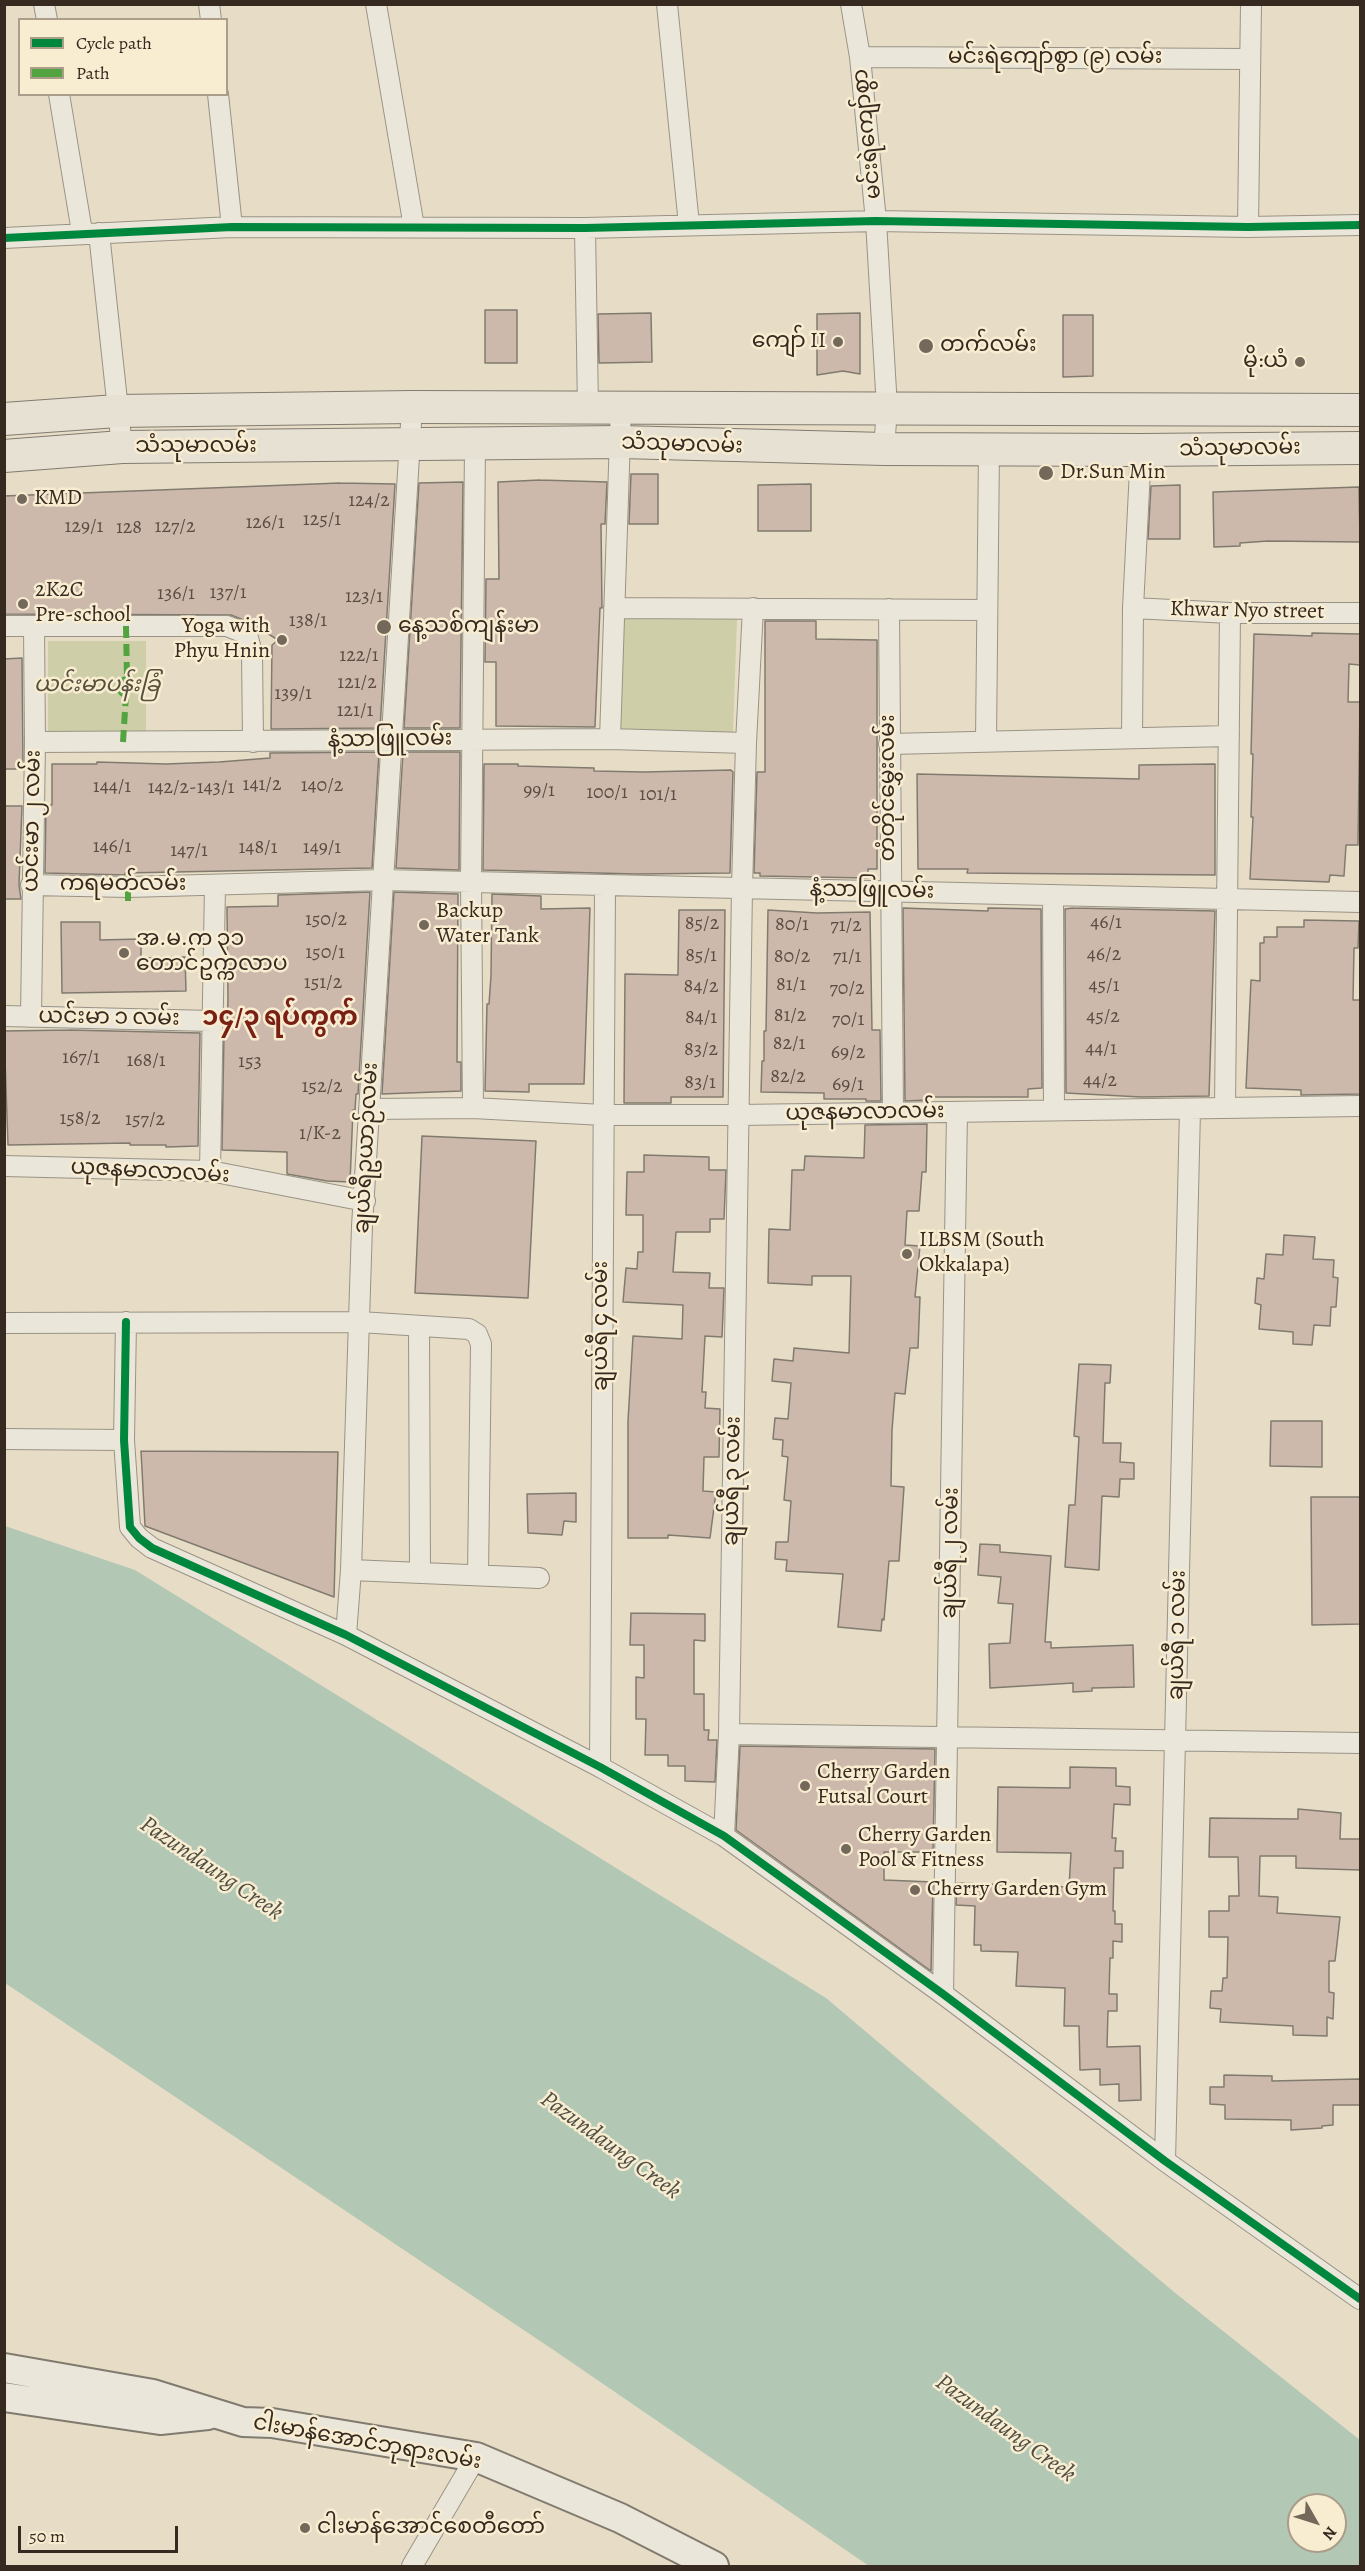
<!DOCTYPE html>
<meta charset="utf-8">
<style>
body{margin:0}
#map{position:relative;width:1365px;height:2571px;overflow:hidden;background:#e7ddc6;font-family:Alegreya,serif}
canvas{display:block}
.frame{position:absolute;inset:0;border:6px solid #352920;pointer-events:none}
.legend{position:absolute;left:18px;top:18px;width:210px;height:78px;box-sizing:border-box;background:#f8ecd1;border:2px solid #aa9e8a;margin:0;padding:8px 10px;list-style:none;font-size:18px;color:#352920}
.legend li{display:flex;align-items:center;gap:12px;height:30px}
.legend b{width:30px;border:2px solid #aa9e8a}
.north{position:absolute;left:1287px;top:2493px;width:60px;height:60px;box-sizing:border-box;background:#f8ecd1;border:2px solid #aa9e8a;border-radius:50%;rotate:129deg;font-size:16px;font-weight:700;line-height:24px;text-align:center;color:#352920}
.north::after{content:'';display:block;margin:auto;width:21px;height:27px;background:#73685a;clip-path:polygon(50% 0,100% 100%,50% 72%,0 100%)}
.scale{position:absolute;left:18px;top:2526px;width:160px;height:27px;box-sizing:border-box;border:3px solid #352920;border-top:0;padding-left:8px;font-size:18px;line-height:21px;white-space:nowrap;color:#352920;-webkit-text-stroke:4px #f8ecd1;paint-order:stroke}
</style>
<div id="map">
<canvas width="1365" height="2571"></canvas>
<div class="frame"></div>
<ul class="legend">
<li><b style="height:8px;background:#00873e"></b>Cycle path</li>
<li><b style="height:8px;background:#53a341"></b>Path</li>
</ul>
<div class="north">N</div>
<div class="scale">50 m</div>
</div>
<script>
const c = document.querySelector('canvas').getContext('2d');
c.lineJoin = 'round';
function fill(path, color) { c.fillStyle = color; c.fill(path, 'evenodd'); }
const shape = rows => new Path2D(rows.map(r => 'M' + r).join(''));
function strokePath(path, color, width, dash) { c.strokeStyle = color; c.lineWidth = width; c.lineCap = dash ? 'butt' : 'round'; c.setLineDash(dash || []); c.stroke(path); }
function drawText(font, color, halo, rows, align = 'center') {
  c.font = font + ' Alegreya,"Noto Sans Myanmar",serif'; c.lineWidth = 5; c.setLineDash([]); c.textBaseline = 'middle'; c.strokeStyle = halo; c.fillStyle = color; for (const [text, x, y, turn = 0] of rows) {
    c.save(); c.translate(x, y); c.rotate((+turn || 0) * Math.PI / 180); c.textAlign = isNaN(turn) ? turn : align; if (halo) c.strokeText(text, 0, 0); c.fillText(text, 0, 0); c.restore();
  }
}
fill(shape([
 [623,616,737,619,733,732,620,729],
 [48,641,146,641,146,731,48,731]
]), '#cecfa8');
fill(shape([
 [5,1526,135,1570,826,1998,1174,2292,1360,2440,1360,2566,869,2566,558,2353,5,1983],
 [1299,2505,1335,2505,1335,2541,1299,2541]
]), '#b2c7b4');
const building = shape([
 [485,310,517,310,517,363,485,363,485,310],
 [651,313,652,362,599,363,598,314,651,313],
 [860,313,860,374,843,371,817,375,817,314,860,313],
 [1063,315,1093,315,1093,376,1063,377,1063,315],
 [631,474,658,474,658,524,629,524,631,474],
 [540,480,607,482,605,524,601,524,602,608,600,608,595,727,496,726,496,662,485,662,486,579,499,579,498,482,540,480],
 [463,482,460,728,404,728,419,483,463,482],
 [340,483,395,484,380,728,271,729,272,645,278,640,251,623,231,615,4,614,4,496,340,483],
 [811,484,811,531,758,531,758,485,811,484],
 [1180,485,1180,539,1148,539,1151,486,1180,485],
 [1359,487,1360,542,1268,541,1240,543,1240,546,1214,547,1213,492,1359,487],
 [765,621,816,621,816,639,877,640,877,869,868,869,868,878,760,876,760,873,754,873,757,772,765,772,765,621],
 [1312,633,1360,634,1360,665,1349,664,1348,702,1360,702,1358,845,1346,845,1344,876,1330,875,1329,882,1250,879,1253,817,1251,817,1253,754,1251,754,1254,634,1312,636,1312,633],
 [22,658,23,769,4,769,4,659,22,658],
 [379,752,372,868,125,873,125,875,45,873,46,805,52,805,52,764,97,764,97,762,166,764,219,762,270,758,270,753,379,752],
 [403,752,460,752,459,870,396,868,403,752],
 [484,764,518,764,518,766,594,768,594,771,644,772,731,770,733,772,730,873,636,874,483,870,484,764],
 [1215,764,1215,875,967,873,968,869,918,869,917,774,1139,779,1139,765,1215,764],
 [4,806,22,806,19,885,21,899,4,899,4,806],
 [370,892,358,1094,356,1094,355,1110,353,1110,350,1182,327,1181,287,1174,287,1152,222,1150,224,1033,227,1033,228,999,227,907,278,906,278,895,370,892],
 [394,892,458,894,457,1062,461,1062,461,1091,382,1094,394,892],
 [492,894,541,896,541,909,590,908,584,1084,529,1084,529,1092,485,1091,487,1004,489,1004,491,976,492,894],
 [903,908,988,911,988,908,1041,909,1042,1088,1028,1089,1028,1097,927,1097,927,1100,905,1101,903,908],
 [1073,908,1215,911,1209,1096,1141,1097,1066,1093,1065,909,1073,908],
 [679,910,725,910,723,1097,671,1097,671,1103,624,1103,625,974,678,975,679,910],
 [768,910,817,913,870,912,872,1030,880,1030,881,1101,866,1101,866,1099,824,1099,824,1093,761,1092,762,1061,764,1061,764,1031,766,1031,768,910],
 [1304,920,1359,921,1358,948,1354,948,1353,1000,1360,1000,1360,1094,1301,1095,1301,1090,1246,1088,1251,980,1260,981,1260,943,1264,943,1264,937,1277,937,1277,927,1304,927,1304,920],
 [61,922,100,922,100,940,141,939,141,958,185,957,186,991,62,993,61,922],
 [69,1030,200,1033,198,1146,166,1147,166,1145,130,1145,130,1143,8,1145,4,1031,69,1030],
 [927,1124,926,1172,922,1172,919,1211,907,1211,905,1245,920,1246,915,1297,920,1297,918,1348,910,1348,905,1394,895,1393,892,1430,891,1486,904,1487,899,1561,889,1561,884,1620,882,1619,881,1631,838,1627,843,1574,786,1571,787,1560,775,1559,776,1542,788,1542,791,1501,784,1500,788,1457,782,1456,783,1440,773,1439,775,1418,788,1419,791,1383,772,1381,774,1359,793,1361,794,1348,849,1353,851,1276,812,1276,812,1285,768,1283,769,1229,790,1230,792,1170,804,1170,805,1156,864,1158,865,1125,927,1124],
 [422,1136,536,1141,528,1298,415,1293,422,1136],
 [644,1155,709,1157,709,1170,726,1170,724,1219,710,1219,710,1232,676,1232,673,1272,710,1273,709,1288,724,1288,722,1337,705,1336,702,1392,706,1392,705,1408,720,1409,719,1457,704,1457,703,1491,716,1492,710,1538,668,1535,668,1538,628,1538,628,1421,633,1336,682,1339,683,1305,623,1302,626,1268,637,1269,638,1252,643,1252,643,1215,626,1215,627,1172,644,1172,644,1155],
 [1284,1235,1315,1237,1313,1259,1334,1260,1333,1277,1338,1278,1336,1307,1331,1307,1330,1326,1314,1325,1312,1345,1293,1344,1293,1332,1259,1329,1261,1305,1255,1303,1257,1278,1264,1279,1266,1254,1283,1255,1284,1235],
 [1079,1364,1111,1365,1110,1383,1105,1383,1103,1443,1121,1443,1120,1462,1134,1463,1134,1479,1120,1479,1119,1497,1102,1496,1099,1570,1065,1567,1069,1505,1075,1505,1079,1437,1074,1436,1079,1364],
 [1271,1421,1322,1421,1322,1467,1270,1466,1271,1421],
 [141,1451,338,1452,334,1597,145,1526,141,1451],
 [576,1493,576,1522,564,1521,562,1535,528,1533,527,1494,576,1493],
 [1311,1497,1360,1497,1360,1624,1312,1625,1311,1497],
 [980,1544,1000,1545,1000,1552,1051,1556,1045,1642,1051,1642,1051,1648,1133,1645,1134,1687,1092,1688,1092,1691,1073,1692,1073,1683,990,1688,989,1644,1010,1643,1013,1604,998,1603,1001,1577,978,1575,980,1544],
 [631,1613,705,1614,705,1641,694,1640,694,1694,704,1694,704,1730,709,1730,708,1740,717,1740,715,1782,685,1781,685,1766,668,1766,668,1755,645,1755,646,1719,636,1719,636,1677,644,1678,644,1645,630,1645,631,1613],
 [740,1746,935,1749,933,1852,884,1852,884,1880,933,1882,931,1971,736,1830,740,1746],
 [1070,1767,1116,1768,1116,1786,1130,1787,1130,1805,1114,1804,1112,1838,1116,1838,1115,1851,1123,1851,1123,1868,1114,1868,1113,1911,1115,1911,1115,1924,1122,1924,1122,1942,1113,1941,1113,1958,1110,1958,1109,1994,1117,1994,1117,2011,1108,2011,1107,2047,1140,2046,1141,2100,1119,2101,1119,2084,1100,2085,1100,2069,1080,2070,1079,2026,1064,2026,1065,1988,1016,1986,1018,1952,981,1951,981,1945,974,1945,975,1906,956,1905,957,1883,1069,1887,1071,1853,997,1852,998,1787,1070,1788,1070,1767],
 [1298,1809,1341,1813,1340,1839,1360,1839,1360,1870,1296,1868,1296,1856,1260,1856,1259,1896,1278,1897,1277,1913,1340,1917,1335,1961,1329,1961,1329,1992,1334,1993,1333,2019,1327,2017,1327,2036,1293,2035,1293,2026,1220,2022,1221,2009,1210,2008,1211,1991,1222,1991,1223,1978,1227,1978,1228,1937,1209,1937,1209,1911,1229,1911,1229,1896,1239,1896,1238,1857,1209,1857,1210,1818,1298,1819,1298,1809],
 [1224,2075,1272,2076,1272,2081,1360,2079,1360,2105,1333,2105,1333,2125,1322,2126,1322,2128,1291,2130,1291,2120,1225,2119,1225,2105,1210,2104,1210,2087,1224,2087,1224,2075]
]);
fill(building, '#cdb9ac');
strokePath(building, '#817b6f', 1.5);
const minor = shape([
 [44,4,47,20],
 [209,4,211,20],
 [376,4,414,227],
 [667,4,689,225],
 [851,4,860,57,876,221,887,408,884,449],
 [860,57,1250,59],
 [59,94,82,232],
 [218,94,232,227],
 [1248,227,1251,4],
 [585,228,588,408],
 [99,233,122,447],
 [4,238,232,227,585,228,876,221,1248,227,1360,225],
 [614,608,986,610],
 [1133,608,1230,613,1360,613],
 [889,609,893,1111],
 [4,626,227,626,247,634,252,653,253,742],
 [1132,738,1133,608,1141,450],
 [610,739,621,407],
 [986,741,989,449],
 [35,742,610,739,746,743],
 [889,744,1229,736],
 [31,885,128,887,383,880,1360,902],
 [1053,895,1054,1110],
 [4,1016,213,1021],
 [31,1017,35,742,34,626],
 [473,1108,471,882,475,445],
 [1225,1108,1230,613],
 [369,1109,473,1108,603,1115,739,1115,1360,1106],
 [4,1166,210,1171,365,1201],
 [210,1171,215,885],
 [126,1322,124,1440,130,1527,139,1538,152,1548,346,1635,600,1767,724,1836,943,1994,1165,2161,1360,2299],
 [4,1323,360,1322,469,1329,477,1334,481,1344,478,1575],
 [419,1326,420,1573],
 [4,1439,124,1440],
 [351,1570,539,1578],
 [346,1635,351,1570,362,1226,412,407],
 [729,1734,1360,1743],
 [600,1767,605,885],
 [724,1836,729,1734,742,888,746,743,753,608],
 [943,1994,957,1112],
 [1165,2161,1190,1110],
 [412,2566,476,2457]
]);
const secondary = shape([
 [4,2368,153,2394,243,2422,272,2423,476,2457,620,2518,714,2566],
 [4,2397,160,2420,208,2415]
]);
const primary = shape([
 [4,419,117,411,412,407,1360,410],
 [4,456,122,447,621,442,884,449,1141,450,1360,448]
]);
strokePath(minor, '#9a9385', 22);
strokePath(secondary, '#817b6f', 32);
strokePath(primary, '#817b6f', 34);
strokePath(minor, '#eae6da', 20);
strokePath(secondary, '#eae6da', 28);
strokePath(primary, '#e7e1d4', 32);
strokePath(shape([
 [126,626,127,679],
 '119 687a8 8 0 1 1 16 0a8 8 0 1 1-16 0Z',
 [135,688,153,688],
 [123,742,126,695],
 [128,901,128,887]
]), '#53a341', 6, [12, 6]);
strokePath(shape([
 [4,238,232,227,585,228,876,221,1248,227,1360,225],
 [126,1322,124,1440,130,1527,139,1538,152,1548,346,1635,600,1767,724,1836,943,1994,1165,2161,1360,2299]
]), '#00873e', 8);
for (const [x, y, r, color] of [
 [838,342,6,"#73685a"],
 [926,346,8,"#73685a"],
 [1300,362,6,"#73685a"],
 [1046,473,8,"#73685a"],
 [22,499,6,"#73685a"],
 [23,604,6,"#73685a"],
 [384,627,8,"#73685a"],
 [282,640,6,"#73685a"],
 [424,925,6,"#73685a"],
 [124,953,6,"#73685a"],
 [907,1254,6,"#73685a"],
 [805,1786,6,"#73685a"],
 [846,1849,6,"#73685a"],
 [915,1890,6,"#73685a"],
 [305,2528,6,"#73685a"]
]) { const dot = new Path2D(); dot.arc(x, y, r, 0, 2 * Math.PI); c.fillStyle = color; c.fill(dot); strokePath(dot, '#f8ecd1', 2); }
drawText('20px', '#5b4d43', null, [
 ["124/2",369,501],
 ["125/1",322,520],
 ["126/1",265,523],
 ["129/1",84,527],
 ["127/2",175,527],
 ["128",129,528],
 ["137/1",228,593],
 ["136/1",176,594],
 ["123/1",364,597],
 ["138/1",308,621],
 ["122/1",359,656],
 ["121/2",357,683],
 ["139/1",293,694],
 ["121/1",355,711],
 ["141/2",262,785],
 ["140/2",322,786],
 ["144/1",112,787],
 ["142/2-143/1",191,788],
 ["99/1",539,791],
 ["100/1",607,793],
 ["101/1",658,795],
 ["146/1",112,847],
 ["148/1",258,848],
 ["149/1",322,848],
 ["147/1",189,851],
 ["150/2",326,920],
 ["46/1",1106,923],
 ["85/2",702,924],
 ["80/1",792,925],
 ["71/2",846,926],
 ["150/1",325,953],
 ["46/2",1104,955],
 ["85/1",701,956],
 ["80/2",792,957],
 ["71/1",847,957],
 ["151/2",323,983],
 ["81/1",791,985],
 ["45/1",1104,986],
 ["84/2",701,987],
 ["70/2",847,989],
 ["81/2",790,1016],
 ["45/2",1103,1017],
 ["84/1",701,1018],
 ["70/1",848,1020],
 ["82/1",789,1044],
 ["44/1",1101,1049],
 ["83/2",701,1050],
 ["69/2",848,1053],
 ["167/1",81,1058],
 ["168/1",146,1061],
 ["153",250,1062],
 ["82/2",788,1077],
 ["44/2",1100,1081],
 ["83/1",700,1083],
 ["69/1",848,1085],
 ["152/2",322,1087],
 ["158/2",80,1119],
 ["157/2",145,1120],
 ["1/K-2",320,1134]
]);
drawText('22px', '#352920', '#f8ecd1', [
 ["မင်းရဲကျော်စွာ (၉) လမ်း",1055,58],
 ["မင်းရဲကျော်စွာ",868,134,-96],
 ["သံသုမာလမ်း",682,445,2],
 ["သံသုမာလမ်း",196,447],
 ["သံသုမာလမ်း",1240,449,-1],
 ["Khwar Nyo street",1247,611,1],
 ["နံ့သာဖြူလမ်း",390,740,-1],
 ["တံတိုင်မွှေးလမ်း",889,788,-90],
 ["ယင်းမာ ၂ လမ်း",33,821,-89],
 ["ကရမတ်လမ်း",123,885],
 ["နံ့သာဖြူလမ်း",872,891,1],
 ["ယင်းမာ ၁ လမ်း",109,1018,1],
 ["ယုဇနမာလာလမ်း",865,1113,-1],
 ["ချယ်ရီဥယာဉ်လမ်း",367,1148,-87],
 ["ယုဇနမာလာလမ်း",150,1172,3],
 ["ချယ်ရီ ၄ လမ်း",602,1326,-90],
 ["ချယ်ရီ ၃ လမ်း",733,1481,-89],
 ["ချယ်ရီ ၂ လမ်း",951,1553,-89],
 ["ချယ်ရီ ၁ လမ်း",1178,1635,-89],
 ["ငါးမာန်အောင်ဘုရားလမ်း",367,2443,10]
]);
drawText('22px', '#352920', '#f8ecd1', [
 ["ကျော် II",826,342,"right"],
 ["တက်လမ်း",940,346],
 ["မို:ယံ",1288,362,"right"],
 ["Dr.Sun Min",1060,473],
 ["KMD",34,499],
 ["2K2C",35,591],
 ["Pre-school",35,616],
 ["Yoga with",270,627,"right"],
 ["Phyu Hnin",270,652,"right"],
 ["နေ့သစ်ကျန်းမာ",398,627],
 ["Backup",436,912],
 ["Water Tank",436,937],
 ["အ.မ.က ၃၁",136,940],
 ["တောင်ဥက္ကလာပ",136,965],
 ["ILBSM (South",919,1241],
 ["Okkalapa)",919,1266],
 ["Cherry Garden",817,1773],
 ["Futsal Court",817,1798],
 ["Cherry Garden",858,1836],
 ["Pool & Fitness",858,1861],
 ["Cherry Garden Gym",927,1890],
 ["ငါးမာန်အောင်စေတီတော်",317,2528]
], 'left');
drawText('italic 22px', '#56503c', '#f8ecd1', [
 ["ယင်းမာပန်းခြံ",97,686]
]);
drawText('italic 24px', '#4f4e43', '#f8ecd1', [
 ["Pazundaung Creek",211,1869,34],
 ["Pazundaung Creek",610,2146,36],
 ["Pazundaung Creek",1005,2429,36]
]);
drawText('bold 26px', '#7a1f14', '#f8ecd1', [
 ["၁၄/၃ ရပ်ကွက်",280,1019]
]);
</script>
